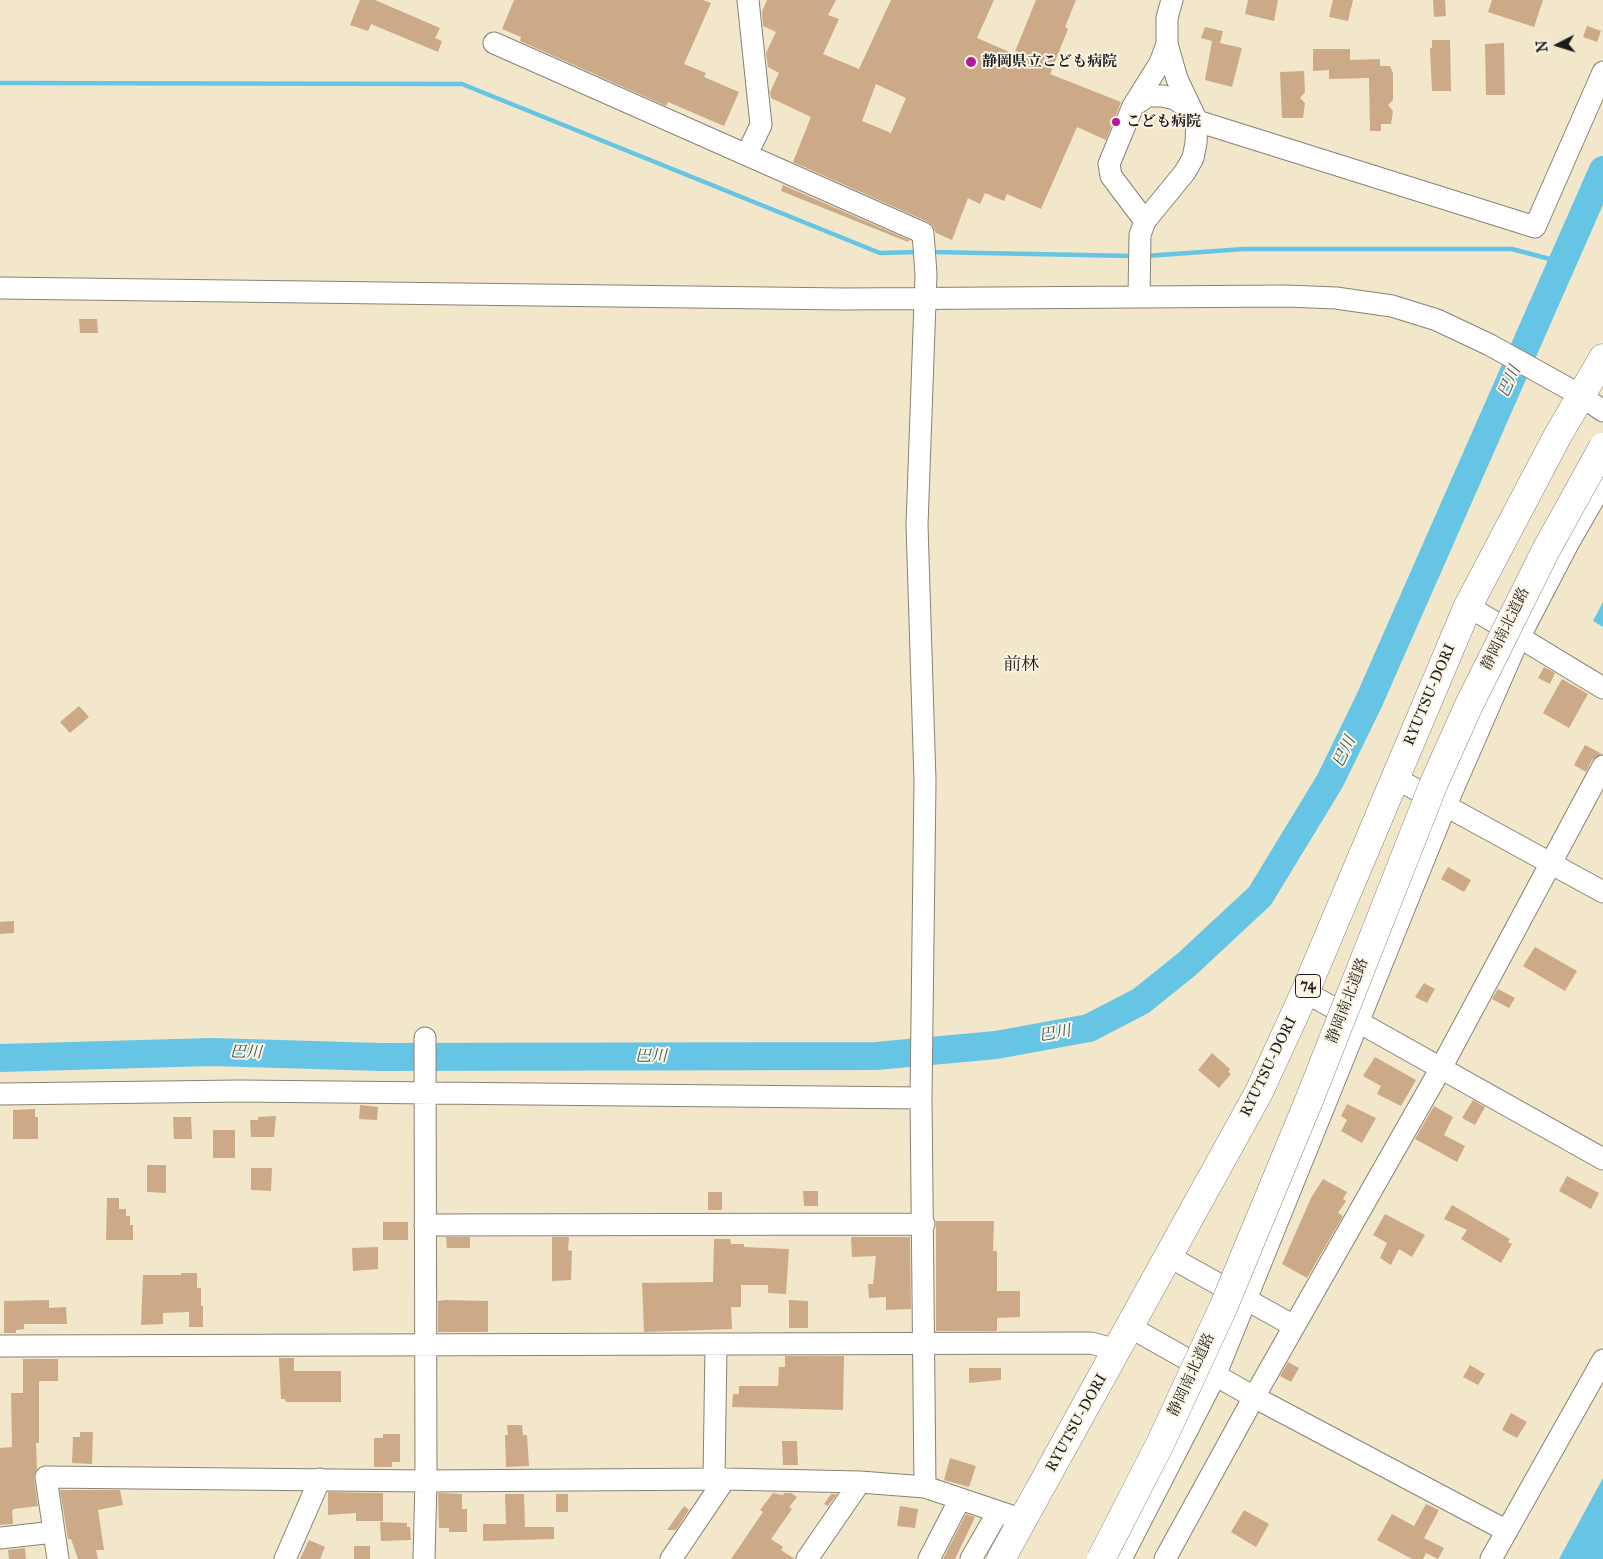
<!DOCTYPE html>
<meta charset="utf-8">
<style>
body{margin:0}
#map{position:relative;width:1603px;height:1559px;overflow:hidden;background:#f2e7cb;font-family:"IM FELL Great Primer",serif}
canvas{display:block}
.north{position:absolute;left:1533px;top:20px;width:50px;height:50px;-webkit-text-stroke:4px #fcf5e5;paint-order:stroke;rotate:265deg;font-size:14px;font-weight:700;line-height:20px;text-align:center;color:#1c1c1c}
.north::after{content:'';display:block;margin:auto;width:18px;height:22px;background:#1c1c1c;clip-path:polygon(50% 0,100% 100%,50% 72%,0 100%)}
</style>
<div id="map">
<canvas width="1603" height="1559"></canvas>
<div class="north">N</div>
</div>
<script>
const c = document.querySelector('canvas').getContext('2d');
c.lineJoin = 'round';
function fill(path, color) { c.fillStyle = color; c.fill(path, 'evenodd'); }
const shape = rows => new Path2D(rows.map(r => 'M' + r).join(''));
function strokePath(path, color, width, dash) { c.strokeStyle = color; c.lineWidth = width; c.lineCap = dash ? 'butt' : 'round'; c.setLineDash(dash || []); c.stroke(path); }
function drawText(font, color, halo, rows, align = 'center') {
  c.font = font + ' "IM FELL Great Primer","Noto Serif JP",serif'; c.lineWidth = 4; c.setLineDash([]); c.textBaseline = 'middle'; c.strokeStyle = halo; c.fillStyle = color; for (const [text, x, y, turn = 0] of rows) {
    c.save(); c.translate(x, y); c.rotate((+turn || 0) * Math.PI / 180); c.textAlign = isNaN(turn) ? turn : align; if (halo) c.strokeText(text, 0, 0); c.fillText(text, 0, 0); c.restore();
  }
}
fill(shape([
 [1603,602,1603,627,1593,621],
 [1603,1478,1603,1559,1559,1559]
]), '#66c5e4');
strokePath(shape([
 [0,83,462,84,880,253,918,252],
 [931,252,1133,256],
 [1146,256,1244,249,1512,249,1561,262]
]), '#66c5e4', 4.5);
strokePath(shape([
 [0,1058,212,1052,380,1057,876,1056,996,1045,1089,1028,1141,1001,1187,964,1260,896,1330,781,1369,701,1603,170]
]), '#66c5e4', 28);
fill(shape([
 [360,0,375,0,440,28,435,38,442,41,438,52,371,24,368,31,350,25],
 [514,0,703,0,711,3,684,64,706,73,704,77,739,92,724,126,668,102,666,106,520,41,521,37,502,29],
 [767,0,836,0,828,15,839,19,823,54,859,69,891,0,994,0,977,38,1014,54,1036,0,1076,0,1065,27,1068,29,1050,74,1121,102,1106,140,1077,127,1041,209,1007,194,1004,201,985,193,980,204,968,198,952,240,936,233,933,226,928,222,793,162,811,117,771,98,770,92,779,73,768,67,766,53,776,32,763,26,762,12],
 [876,84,906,98,891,133,862,121],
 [1248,0,1278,0,1274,21,1245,14],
 [1333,0,1353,0,1348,21,1329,17],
 [1433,0,1445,0,1446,16,1434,17],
 [1492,0,1543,0,1534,27,1488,12],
 [1587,26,1601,31,1597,42,1583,37],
 [1205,27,1223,31,1220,43,1242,48,1232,87,1205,80,1212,41,1201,38],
 [1432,40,1450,40,1451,91,1432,91,1430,48,1432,48],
 [1504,43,1505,95,1486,95,1485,44],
 [1313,49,1350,49,1350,60,1380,59,1380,66,1390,66,1393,73,1393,100,1388,105,1393,111,1391,124,1381,124,1381,131,1370,131,1369,78,1329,79,1329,70,1313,71],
 [1304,71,1305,92,1300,98,1305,103,1303,118,1282,118,1280,72],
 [783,185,909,240,908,242,781,191],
 [79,319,97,319,98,333,80,333],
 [1544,667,1555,673,1550,684,1538,678],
 [1562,679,1588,694,1569,728,1543,713],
 [79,706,89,717,70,733,60,722],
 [1585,745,1602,754,1592,760,1586,772,1574,765],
 [1448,867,1471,880,1464,892,1441,879],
 [14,921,14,933,0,934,0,922],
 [1535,947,1577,971,1565,991,1523,966],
 [1424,983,1435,989,1427,1003,1415,997],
 [1498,989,1515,998,1509,1008,1492,999],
 [1212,1053,1230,1069,1228,1072,1231,1074,1219,1088,1198,1070],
 [1375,1057,1416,1080,1401,1106,1377,1094,1381,1086,1363,1076],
 [1473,1100,1485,1107,1475,1125,1462,1118],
 [1347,1104,1376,1118,1362,1143,1341,1131,1347,1120,1341,1116],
 [360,1105,378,1107,377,1120,359,1119],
 [1434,1106,1453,1117,1444,1135,1465,1146,1457,1162,1415,1139],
 [35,1109,35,1117,38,1117,38,1139,13,1139,13,1110],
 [276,1116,274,1137,251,1137,250,1120,258,1120,258,1117],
 [173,1117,191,1117,192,1139,174,1139],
 [213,1130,235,1130,235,1158,213,1158],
 [147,1165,166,1165,166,1193,147,1192],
 [251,1168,272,1168,271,1191,251,1190],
 [1567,1176,1599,1193,1591,1209,1559,1191],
 [1323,1179,1347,1192,1343,1199,1346,1201,1338,1213,1343,1216,1307,1278,1282,1264,1311,1198],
 [803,1191,818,1191,818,1206,804,1206],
 [708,1192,722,1192,722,1210,708,1210],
 [107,1198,119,1198,119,1209,126,1209,126,1216,130,1216,130,1225,133,1225,133,1240,106,1240],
 [1452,1205,1510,1239,1508,1242,1512,1244,1501,1263,1461,1239,1467,1230,1444,1219],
 [1385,1214,1425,1235,1412,1257,1399,1249,1391,1265,1380,1258,1387,1243,1373,1235],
 [936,1221,994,1221,993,1251,997,1251,997,1291,1020,1291,1020,1317,997,1318,997,1331,936,1331],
 [383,1222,408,1222,408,1240,383,1240],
 [446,1237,470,1237,470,1248,447,1248],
 [552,1237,569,1237,568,1250,572,1251,571,1280,552,1281],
 [851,1237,910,1237,911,1309,886,1310,886,1297,869,1298,868,1284,873,1284,876,1256,852,1257],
 [714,1239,730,1239,731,1244,744,1244,744,1247,789,1249,786,1294,768,1293,768,1285,741,1285,741,1307,731,1307,732,1329,644,1332,642,1283,713,1282],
 [378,1247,378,1269,353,1271,352,1248],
 [181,1273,197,1273,197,1288,201,1288,201,1306,203,1306,203,1327,189,1327,189,1312,163,1313,163,1324,141,1325,143,1275,181,1275],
 [49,1300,49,1308,66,1307,67,1324,24,1324,24,1329,16,1330,16,1333,4,1333,4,1301],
 [446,1300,488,1301,488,1332,438,1332,438,1301],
 [789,1300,808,1301,808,1328,789,1328],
 [785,1356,844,1356,843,1410,732,1407,733,1394,739,1394,739,1386,778,1386,779,1367,785,1367],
 [279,1358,294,1358,294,1371,341,1371,341,1402,286,1402,285,1399,281,1399],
 [23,1359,58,1359,58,1381,39,1381,39,1443,36,1443,37,1469,34,1478,38,1506,14,1509,12,1511,13,1524,0,1525,0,1448,12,1447,11,1393,23,1393],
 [1288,1362,1299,1368,1291,1382,1280,1376],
 [1470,1365,1485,1374,1478,1385,1463,1377],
 [969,1368,1001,1368,1001,1380,969,1383],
 [1511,1413,1527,1422,1517,1438,1502,1430],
 [507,1425,522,1425,523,1435,527,1435,529,1466,506,1467,505,1435,508,1435],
 [80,1432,93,1432,92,1464,72,1463,73,1437,80,1437],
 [383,1434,400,1434,400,1462,392,1462,392,1467,374,1467,374,1438,383,1438],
 [782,1441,797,1441,798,1465,783,1465],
 [950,1458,976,1466,969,1487,944,1480],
 [60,1490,120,1490,123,1505,98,1510,104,1550,96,1550,98,1559,78,1559,71,1539,68,1539],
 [328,1492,383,1493,383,1521,356,1521,356,1513,328,1515],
 [438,1493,462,1494,462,1509,467,1509,467,1532,449,1532,449,1528,439,1528],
 [773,1493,783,1495,784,1493,791,1493,797,1497,789,1507,792,1509,771,1539,783,1547,781,1550,795,1559,731,1559,763,1512,760,1510],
 [505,1494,524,1494,525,1527,554,1527,554,1539,483,1541,483,1524,506,1524],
 [556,1494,568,1494,568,1512,556,1512],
 [831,1494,837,1494,828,1506,824,1504],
 [1426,1504,1439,1510,1424,1538,1444,1548,1438,1559,1426,1553,1423,1559,1412,1559,1377,1540,1392,1514,1414,1526],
 [684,1506,689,1510,676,1530,667,1530],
 [900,1506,918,1509,915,1528,897,1526],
 [1244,1510,1269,1524,1256,1547,1231,1532],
 [966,1514,975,1517,955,1559,943,1559],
 [380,1522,407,1523,407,1527,410,1527,411,1540,381,1541],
 [309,1540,325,1547,320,1559,300,1559],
 [354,1546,370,1546,370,1559,354,1559],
 [25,1548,26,1559,9,1559,8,1550]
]), '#ccaa87');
const minor = shape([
 [494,43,923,233,926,274,917,525,925,781,921,1098,925,1487],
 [1133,106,1148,96,1163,96,1175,99,1191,110],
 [1197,121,1535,227,1603,72],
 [747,154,761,125,748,0],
 [1145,221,1111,176,1109,164,1133,106,1160,63,1167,44],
 [0,288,845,299,1287,296,1336,298,1392,306,1437,320,1490,345,1580,395,1603,411],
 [1139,297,1140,235,1145,221,1185,172,1193,158,1196,143,1197,121,1177,79,1167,44,1167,18,1172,0],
 [1468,606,1603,688],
 [1395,778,1603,892],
 [1305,992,1603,1159],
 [0,1094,240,1091,921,1098],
 [425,1225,924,1224],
 [1168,1256,1294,1326],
 [1130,1327,1254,1397,1507,1531],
 [0,1346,1091,1343,1117,1350],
 [714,1479,716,1346],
 [0,1538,54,1532],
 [58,1559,46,1477,426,1481,725,1479,860,1482,925,1487,1023,1520],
 [285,1559,320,1479],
 [424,1559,426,1481,425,1038],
 [671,1559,725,1479],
 [807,1559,860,1482],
 [929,1559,960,1499],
 [971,1559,998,1512],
 [1121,1559,1215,1376,1446,805,1519,638,1569,542,1603,483],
 [1165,1559,1254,1397,1441,1068,1603,766],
 [1491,1559,1603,1360]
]);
const major = shape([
 [1001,1559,1259,1092,1305,992,1468,606,1558,435,1603,358]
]);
strokePath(minor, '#878274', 23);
strokePath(major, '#878274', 29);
strokePath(minor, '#fff', 21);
strokePath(major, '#fff', 28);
const highwayBridge = shape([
 [1101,1559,1161,1442,1223,1308,1310,1098,1434,783,1469,705,1546,550,1603,447]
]);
strokePath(highwayBridge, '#878274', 29, []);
strokePath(highwayBridge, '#fff', 28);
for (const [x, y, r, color] of [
 [971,62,6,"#b5179e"],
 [1116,122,5,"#b5179e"]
]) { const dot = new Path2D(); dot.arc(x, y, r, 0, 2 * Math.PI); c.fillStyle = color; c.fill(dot); strokePath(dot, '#fcf5e5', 2); }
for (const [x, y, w] of [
 [1308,986,25]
]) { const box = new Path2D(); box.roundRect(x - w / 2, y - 11.5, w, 23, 4); c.fillStyle = '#fcf5e5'; c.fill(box); strokePath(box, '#1c1c1c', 1); }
drawText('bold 14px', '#1c1c1c', null, [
 ["74",1308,986]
]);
drawText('bold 15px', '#1c1c1c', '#fcf5e5', [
 ["静岡県立こども病院",982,62],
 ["こども病院",1126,122]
], 'left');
drawText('15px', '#1c1c1c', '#fcf5e5', [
 ["静岡南北道路",1506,629,-64],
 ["RYUTSU-DORI",1430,695,-67],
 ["静岡南北道路",1348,1001,-69],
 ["RYUTSU-DORI",1269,1067,-64],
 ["静岡南北道路",1192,1375,-65],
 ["RYUTSU-DORI",1077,1423,-61]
]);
drawText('italic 16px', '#365762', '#fcf5e5', [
 ["巴川",1510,382,-66],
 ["巴川",1345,752,-64],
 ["巴川",1055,1034,-10],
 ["巴川",246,1053,2],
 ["巴川",651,1057]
]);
drawText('18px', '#1c1c1c', '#fcf5e5', [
 ["前林",1021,666]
]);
</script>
